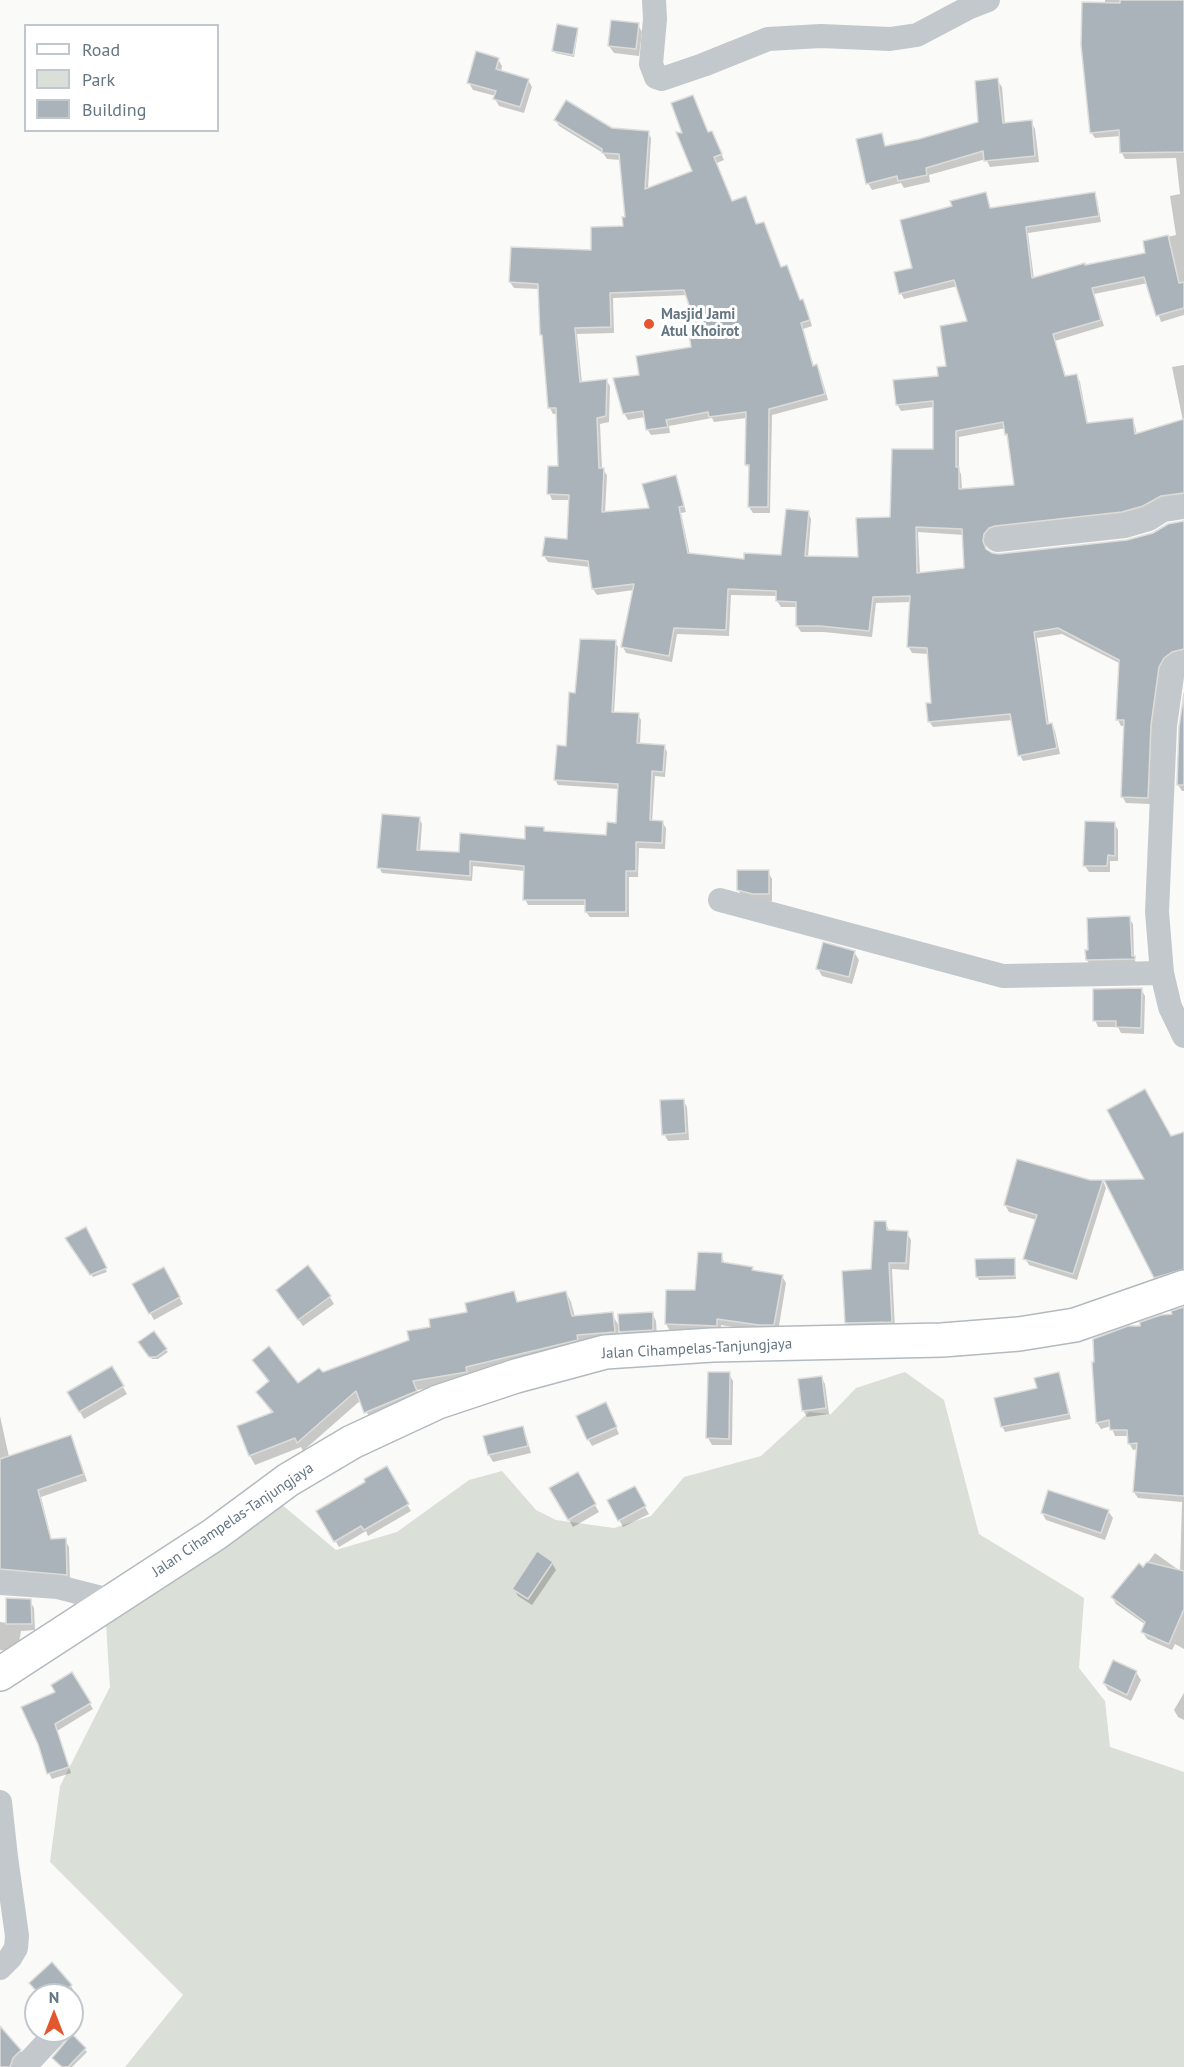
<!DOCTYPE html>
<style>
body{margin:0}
#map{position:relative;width:1184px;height:2067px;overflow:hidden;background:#fafaf8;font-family:"PT Sans",sans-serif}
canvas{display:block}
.legend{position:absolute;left:24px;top:24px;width:195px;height:108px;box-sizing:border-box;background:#fff;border:2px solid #c1c8cd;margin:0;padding:8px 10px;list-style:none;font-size:18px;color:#657683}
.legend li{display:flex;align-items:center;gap:12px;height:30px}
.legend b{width:30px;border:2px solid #c1c8cd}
.north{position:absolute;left:24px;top:1983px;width:60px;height:60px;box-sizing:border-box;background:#fff;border:2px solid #c1c8cd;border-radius:50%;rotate:0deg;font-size:16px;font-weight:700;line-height:24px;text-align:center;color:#657683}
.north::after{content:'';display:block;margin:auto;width:21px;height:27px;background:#e4572e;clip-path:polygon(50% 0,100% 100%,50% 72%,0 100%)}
</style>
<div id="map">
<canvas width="1184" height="2067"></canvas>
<ul class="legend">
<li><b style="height:8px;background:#fff"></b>Road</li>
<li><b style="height:16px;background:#dadfd7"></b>Park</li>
<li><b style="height:16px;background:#aab3b9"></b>Building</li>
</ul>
<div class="north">N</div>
</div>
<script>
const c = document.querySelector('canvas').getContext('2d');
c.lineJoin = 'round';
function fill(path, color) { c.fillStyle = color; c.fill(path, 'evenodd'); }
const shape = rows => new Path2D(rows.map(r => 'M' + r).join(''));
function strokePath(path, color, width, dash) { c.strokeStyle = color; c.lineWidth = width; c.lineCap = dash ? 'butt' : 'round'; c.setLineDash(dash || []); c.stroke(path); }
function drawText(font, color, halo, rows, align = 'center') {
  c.font = font + ' "PT Sans",sans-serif'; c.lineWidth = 6; c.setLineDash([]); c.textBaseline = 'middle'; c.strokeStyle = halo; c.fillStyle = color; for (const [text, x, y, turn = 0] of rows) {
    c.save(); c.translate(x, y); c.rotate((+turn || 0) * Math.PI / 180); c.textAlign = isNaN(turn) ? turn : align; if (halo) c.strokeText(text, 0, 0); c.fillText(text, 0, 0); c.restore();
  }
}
fill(shape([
 [905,1372,944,1400,979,1534,1084,1598,1079,1668,1105,1701,1110,1747,1184,1772,1184,2067,125,2067,183,1995,50,1862,60,1786,110,1687,105,1609,268,1493,336,1550,397,1532,469,1480,502,1471,536,1510,556,1520,614,1528,651,1516,684,1477,761,1456,809,1412,831,1414,856,1388]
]), '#dadfd7');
fill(shape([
 [1105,0,1184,0,1184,315,1161,322,1148,283,1094,294,1104,326,1055,341,1066,377,1077,375,1080,382,1088,424,1132,419,1135,426,1137,435,1183,421,1172,367,1184,365,1184,495,1125,518,987,540,986,550,998,556,1127,542,1184,523,1184,655,1150,804,1126,803,1122,796,1125,726,1121,726,1118,720,1121,664,1062,634,1037,638,1049,725,1052,724,1055,731,1060,754,1023,761,1020,755,1013,720,933,727,929,721,933,704,929,654,912,653,908,646,911,602,876,603,872,637,824,632,801,632,797,626,797,607,781,607,777,601,778,596,731,595,729,636,677,634,672,662,626,653,623,647,634,590,597,595,593,589,590,567,548,562,544,556,569,541,570,500,552,500,549,493,560,468,558,414,553,414,550,408,544,340,541,335,540,289,514,288,510,282,593,252,625,228,627,218,621,160,607,159,603,153,559,126,556,120,611,130,648,132,651,138,648,189,694,172,708,134,715,139,724,160,717,163,732,203,749,204,757,226,781,269,786,267,801,302,806,307,812,326,803,329,814,367,816,366,820,372,828,400,772,415,770,513,753,513,749,507,750,471,747,465,747,418,714,422,712,418,669,426,670,433,651,435,647,429,645,417,628,420,624,413,641,376,693,349,698,328,688,295,613,298,614,333,577,334,582,383,606,380,610,386,609,422,600,424,602,469,607,475,605,513,651,509,675,477,678,483,686,512,681,513,690,555,745,561,783,556,808,512,811,519,808,557,859,558,891,519,935,450,934,407,901,411,897,404,939,377,948,367,969,323,958,286,904,299,901,293,954,208,985,193,991,210,1094,193,1097,199,1101,222,1028,233,1034,279,1147,254,1144,242,1176,235,1170,196,1180,194,1176,158,1125,159,1122,153,1121,136,1095,138,1091,132],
 [1006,428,1010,439,1016,486,962,490,961,474,959,470,959,437],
 [918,532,964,535,965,570,920,574],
 [638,25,642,32,639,56,614,53,609,46],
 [577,29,578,32,574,57,555,53,554,50],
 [498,59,502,66,501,72,528,80,532,87,524,113,499,106,495,99,496,96,473,90,469,83],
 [997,80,1002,87,1005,124,1031,122,1035,129,1039,162,990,167,986,159,929,175,930,182,904,188,901,183,872,190,868,183,881,135,886,147,920,141,980,123],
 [615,642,618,647,614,713,638,715,641,720,640,744,664,746,667,752,665,777,655,776,652,822,662,822,666,828,665,849,639,848,638,877,629,877,629,917,590,917,586,912,586,905,528,905,525,899,525,871,473,866,472,881,382,873,379,867,419,818,422,824,420,852,460,853,526,840,543,829,546,833,607,837,618,824,619,789,558,785,555,779,567,748,577,694],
 [1184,704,1184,791,1182,791,1178,785],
 [1114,823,1118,830,1118,861,1110,861,1110,872,1089,872,1085,866],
 [768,872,772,879,772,901,758,901,742,897,738,889],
 [1129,918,1133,924,1134,959,1137,964,1091,966,1087,960],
 [854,952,859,960,852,984,822,976,818,969],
 [1141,989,1145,996,1144,1034,1121,1033,1118,1027,1098,1027,1095,1020],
 [683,1100,687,1107,689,1140,668,1141,664,1134],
 [1184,1134,1184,1260,1179,1262,1184,1272,1159,1284,1155,1277,1147,1181,1170,1138],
 [1089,1181,1103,1181,1106,1188,1077,1280,1029,1265,1025,1258,1037,1220,1009,1212,1005,1205],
 [885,1222,890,1232,907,1233,911,1240,909,1270,892,1269,895,1329,851,1330,847,1323,872,1271],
 [85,1229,107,1272,93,1277,67,1239],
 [721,1255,725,1264,752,1268,754,1272,782,1276,786,1283,778,1332,764,1332,721,1325,720,1333,670,1331,666,1324,696,1292],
 [1014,1260,1016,1279,979,1280,977,1277,977,1261],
 [163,1269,183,1304,154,1320,134,1284],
 [566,1292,571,1302,575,1317,612,1314,620,1328,652,1313,656,1321,657,1337,625,1339,618,1327,620,1341,471,1381,417,1390,421,1401,371,1421,361,1400,303,1451,301,1447,255,1465,250,1456,239,1427,273,1414,257,1393,269,1383,254,1360,298,1385,322,1374,410,1341,432,1328,513,1293,519,1303],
 [282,1297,330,1297,334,1304,303,1326],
 [1184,1308,1184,1649,1175,1644,1172,1650,1147,1639,1143,1632,1146,1625,1116,1604,1112,1597,1143,1569,1155,1553,1180,1571,1182,1502,1138,1498,1134,1492,1138,1449,1133,1450,1129,1443,1129,1436,1115,1436,1111,1426,1101,1429,1097,1423,1093,1363,1142,1327,1174,1315],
 [140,1343,166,1350,168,1352,158,1359,152,1359],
 [112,1368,127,1394,84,1419,69,1393],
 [729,1374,733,1381,732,1445,712,1445,708,1438],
 [1058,1374,1061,1380,1071,1419,1005,1432,1002,1426,1038,1389],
 [821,1377,825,1384,829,1414,807,1417,803,1410],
 [609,1411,619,1434,592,1446,588,1439],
 [0,1416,9,1457,70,1437,74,1444,87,1481,41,1497,52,1541,65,1540,69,1547,70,1581,0,1575],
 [522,1428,526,1435,531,1453,493,1462,489,1455],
 [386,1468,411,1511,368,1536,366,1531,339,1547,318,1511,367,1483],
 [577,1474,599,1512,573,1527,551,1488],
 [634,1488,649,1514,623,1527,609,1501],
 [1108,1511,1113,1518,1105,1540,1046,1520,1042,1513],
 [552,1563,556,1570,532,1605,518,1596,514,1589],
 [30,1601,34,1608,35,1630,21,1631,18,1649,14,1652,0,1650,0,1622,8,1623],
 [1114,1662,1136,1672,1141,1680,1131,1701,1108,1690,1104,1683],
 [72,1674,93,1709,57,1731,71,1773,52,1779,49,1773,57,1693],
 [1184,1693,1184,1720,1178,1717,1174,1710],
 [52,1964,71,1986,75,1993,72,1996,39,1995,35,1990,31,1983],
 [72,2036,87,2052,72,2067,62,2067],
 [0,2044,20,2050,24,2057,16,2067,0,2067]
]), '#0003');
const building = shape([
 [1120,0,1184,0,1184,152,1120,153,1119,130,1090,133,1081,45,1082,2,1120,3,1120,0],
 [611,20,639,23,636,49,608,46,611,20],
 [557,24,578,28,573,55,552,51,557,24],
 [476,51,499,58,496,69,529,79,520,107,493,99,496,91,467,83,476,51],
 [998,78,1003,123,1032,120,1035,156,984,161,983,151,926,168,927,175,898,181,897,176,866,184,856,139,882,133,885,146,919,139,978,122,975,81,998,78],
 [693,95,708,132,712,131,722,154,714,157,732,201,746,196,756,224,764,222,781,267,787,265,800,300,803,299,810,320,801,323,813,366,817,364,825,394,769,409,768,507,748,507,749,465,745,465,746,412,709,417,708,412,666,420,668,427,646,430,643,411,623,414,613,378,639,375,636,356,691,347,688,328,696,327,684,290,610,293,611,327,575,328,580,382,607,379,606,416,597,418,599,468,604,468,602,512,649,508,642,484,676,475,684,506,679,507,688,553,744,559,744,553,781,555,786,509,809,511,805,556,858,557,856,518,890,517,892,449,933,449,933,401,896,405,893,380,938,376,937,367,946,366,940,326,967,321,954,280,899,294,894,272,912,268,900,220,952,206,950,201,986,192,990,208,1095,192,1099,216,1026,227,1032,278,1085,263,1085,265,1145,253,1143,241,1168,235,1179,283,1184,282,1184,308,1156,316,1144,277,1092,288,1101,320,1053,334,1065,376,1077,374,1087,423,1133,418,1135,434,1184,419,1184,493,1161,496,1143,506,1122,512,995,526,989,528,984,534,983,541,986,549,992,553,999,554,1127,540,1153,533,1168,524,1184,521,1184,649,1172,652,1164,658,1159,667,1151,725,1148,798,1121,797,1124,720,1116,720,1119,660,1058,628,1034,632,1047,724,1052,723,1057,748,1018,756,1010,714,928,722,926,703,931,703,927,648,907,647,910,596,873,597,869,631,820,626,796,626,796,602,776,601,776,591,728,589,726,630,674,628,669,656,621,647,634,584,592,589,588,561,542,556,545,537,567,539,569,495,547,494,548,466,558,466,556,408,548,408,542,335,540,335,538,284,509,282,511,247,591,250,591,227,623,226,622,217,625,217,619,154,602,153,602,149,554,120,566,100,612,128,649,131,645,189,692,171,676,132,682,133,671,103,693,95],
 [1003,422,1005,435,1007,434,1014,485,959,489,959,467,956,467,956,431,1003,422],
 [916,527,962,529,964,568,917,573,916,527],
 [580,639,616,640,612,712,639,713,637,743,665,745,663,772,652,771,650,820,663,821,662,843,636,842,636,871,626,871,626,912,585,912,585,900,523,900,524,866,470,861,470,876,377,868,382,814,420,817,417,850,459,852,460,833,525,839,525,826,544,827,544,831,606,835,607,822,616,823,618,784,554,780,557,745,566,746,569,692,575,693,580,639],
 [1184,693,1184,785,1177,785,1179,727,1184,693],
 [1085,821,1115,822,1115,856,1108,855,1107,866,1083,866,1085,821],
 [737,870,769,870,769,894,753,894,737,890,737,870],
 [1130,916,1132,956,1135,956,1135,959,1086,960,1085,950,1088,950,1087,918,1130,916],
 [823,942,855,951,849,977,816,969,823,942],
 [1142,988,1141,1028,1116,1027,1116,1021,1093,1021,1093,989,1142,988],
 [1145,1089,1171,1136,1184,1132,1184,1269,1154,1278,1104,1180,1144,1179,1107,1110,1145,1089],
 [684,1099,686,1133,662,1135,660,1100,684,1099],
 [1017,1159,1090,1180,1103,1180,1073,1274,1023,1259,1037,1215,1004,1205,1017,1159],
 [874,1221,886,1221,887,1230,908,1231,906,1263,889,1263,892,1322,845,1323,842,1271,871,1269,874,1221],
 [86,1227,107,1268,90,1275,65,1238,86,1227],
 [698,1252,722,1253,722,1262,753,1267,752,1270,783,1275,774,1325,759,1325,717,1319,717,1326,665,1324,666,1290,695,1290,698,1252],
 [1015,1258,1015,1276,976,1277,975,1259,1015,1258],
 [308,1265,331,1296,298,1320,276,1290,308,1265],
 [164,1267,180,1297,149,1314,132,1284,164,1267],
 [514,1291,517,1302,566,1291,572,1316,613,1312,615,1332,577,1335,578,1340,466,1367,467,1372,413,1381,417,1391,364,1413,356,1391,297,1443,295,1438,249,1456,237,1426,273,1412,256,1392,269,1381,252,1360,269,1346,298,1383,319,1368,323,1372,409,1340,407,1331,430,1327,429,1319,467,1312,465,1303,514,1291],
 [1184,1307,1184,1496,1133,1492,1137,1443,1128,1444,1127,1430,1110,1430,1109,1420,1096,1423,1092,1362,1094,1362,1093,1339,1128,1326,1140,1326,1140,1322,1161,1315,1172,1314,1171,1311,1184,1307],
 [653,1312,653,1330,619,1332,618,1314,653,1312],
 [154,1331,167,1349,156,1357,149,1357,138,1342,154,1331],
 [112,1366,124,1386,79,1412,67,1392,112,1366],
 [708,1372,730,1372,729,1439,706,1438,708,1372],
 [1059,1372,1069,1414,1001,1427,994,1398,1037,1388,1034,1378,1059,1372],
 [822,1376,826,1408,802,1411,798,1379,822,1376],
 [606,1402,617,1427,587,1440,576,1416,606,1402],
 [523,1426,528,1446,488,1455,483,1436,523,1426],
 [71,1435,84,1474,38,1490,51,1539,66,1538,67,1575,0,1569,0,1459,71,1435],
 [387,1466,409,1504,364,1530,361,1526,334,1542,316,1511,365,1482,364,1479,387,1466],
 [578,1472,596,1504,568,1520,549,1488,578,1472],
 [635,1486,646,1506,618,1521,607,1500,635,1486],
 [1048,1490,1109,1510,1101,1533,1041,1513,1048,1490],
 [537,1551,553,1562,528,1599,512,1589,537,1551],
 [1147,1562,1184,1571,1184,1609,1169,1644,1141,1632,1145,1622,1111,1597,1139,1563,1143,1567,1147,1562],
 [6,1598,31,1599,32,1624,6,1624,6,1598],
 [1113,1660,1137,1671,1127,1695,1103,1683,1113,1660],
 [72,1672,91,1703,55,1724,69,1767,47,1774,38,1744,21,1707,55,1692,51,1685,72,1672],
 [52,1962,72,1985,61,1995,40,1995,29,1983,52,1962],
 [0,2026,21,2050,13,2058,10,2067,0,2067,0,2026],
 [72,2034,86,2048,68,2067,62,2067,52,2058,72,2034]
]);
fill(building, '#aab3b9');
strokePath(building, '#dcdcda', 1.5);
const secondary = shape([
 [0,1674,215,1534,288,1480,352,1442,438,1402,516,1376,605,1352,712,1345,942,1340,1019,1334,1075,1325,1184,1287]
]);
strokePath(secondary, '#b3babf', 36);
strokePath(shape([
 [654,0,655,19,651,64,656,77,662,79,703,65,768,39,821,36,890,39,917,35,970,7,988,0],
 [997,540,1125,526,1149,519,1163,510,1184,507],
 [1184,663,1181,663,1173,669,1165,726,1157,912,1162,973,1170,1007,1184,1036],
 [720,900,1003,976,1162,973],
 [0,1583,58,1587,113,1601],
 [0,1802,6,1857,17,1936,16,1948,10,1958,0,1968],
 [24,2067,54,2035]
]), '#c3c8cc', 24);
strokePath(secondary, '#fff', 33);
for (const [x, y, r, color] of [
 [649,324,6,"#e4572e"]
]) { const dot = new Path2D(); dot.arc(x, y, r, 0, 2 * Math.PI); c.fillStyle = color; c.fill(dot); strokePath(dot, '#fff', 2); }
drawText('bold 15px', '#657683', '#fff', [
 ["Masjid Jami",661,315],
 ["Atul Khoirot",661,332]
], 'left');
drawText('15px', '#657683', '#fff', [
 ["Jalan Cihampelas-Tanjungjaya",697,1349,-3],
 ["Jalan Cihampelas-Tanjungjaya",233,1520,-34]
]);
</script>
